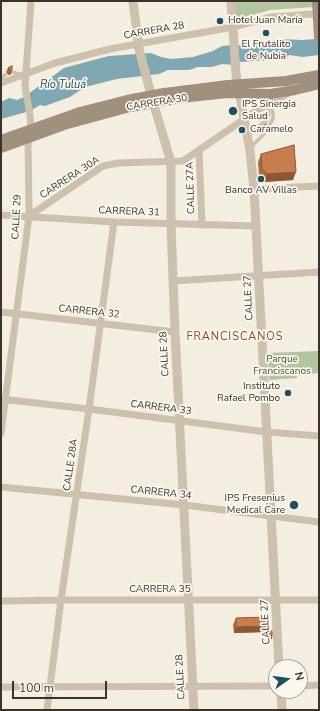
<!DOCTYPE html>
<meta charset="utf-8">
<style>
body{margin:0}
#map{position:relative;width:320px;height:711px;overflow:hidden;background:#f4eee1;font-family:"Nunito Sans",sans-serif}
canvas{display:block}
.frame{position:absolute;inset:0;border:2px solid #3b322b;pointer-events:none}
.north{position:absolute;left:268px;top:659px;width:40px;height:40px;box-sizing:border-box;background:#fbf7ee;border:1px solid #aea8a0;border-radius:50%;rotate:76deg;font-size:11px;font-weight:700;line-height:16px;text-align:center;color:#3b322b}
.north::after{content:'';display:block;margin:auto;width:14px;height:18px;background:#1f505e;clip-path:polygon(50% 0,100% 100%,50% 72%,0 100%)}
.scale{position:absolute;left:12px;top:681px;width:95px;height:18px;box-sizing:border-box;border:2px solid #3b322b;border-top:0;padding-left:5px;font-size:12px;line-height:14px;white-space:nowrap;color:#3b322b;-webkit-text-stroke:3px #fbf7ee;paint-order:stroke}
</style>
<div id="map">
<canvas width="320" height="711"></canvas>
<div class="frame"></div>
<div class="north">N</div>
<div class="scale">100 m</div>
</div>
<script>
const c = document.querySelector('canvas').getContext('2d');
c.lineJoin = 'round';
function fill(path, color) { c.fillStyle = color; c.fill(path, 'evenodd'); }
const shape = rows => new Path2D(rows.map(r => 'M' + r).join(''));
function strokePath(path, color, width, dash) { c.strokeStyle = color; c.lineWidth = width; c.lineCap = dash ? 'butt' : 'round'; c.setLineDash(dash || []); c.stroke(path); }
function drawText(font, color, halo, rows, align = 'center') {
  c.font = font + ' "Nunito Sans",sans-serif'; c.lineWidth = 3.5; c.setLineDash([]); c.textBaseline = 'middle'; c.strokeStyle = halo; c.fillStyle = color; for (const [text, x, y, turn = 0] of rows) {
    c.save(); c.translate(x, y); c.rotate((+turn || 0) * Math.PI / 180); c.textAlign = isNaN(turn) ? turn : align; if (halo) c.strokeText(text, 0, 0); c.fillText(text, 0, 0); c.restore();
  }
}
fill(shape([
 [235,1,313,1,314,7,270,10,236,20],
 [319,351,319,373,297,375,297,378,269,380,268,353]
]), '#b2c4a0');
fill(shape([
 [278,39,303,40,315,39,319,41,319,55,303,57,289,55,285,59,239,62,235,65,222,64,212,67,198,67,189,70,168,70,159,74,117,79,85,87,70,97,45,106,40,105,30,111,1,119,1,102,9,98,17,100,24,97,64,68,86,62,109,56,151,53,161,57,171,59,193,57,213,51,222,46,233,45,252,46]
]), '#7fa8b2');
strokePath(shape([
 [13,72,21,75],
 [1,78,5,75],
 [249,133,267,120,269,114,268,106],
 [252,148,254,144,263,135,273,119,273,113,271,102]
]), '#cdc0ac', 3.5);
strokePath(shape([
 [1,83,55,63,110,49,233,27,271,17,313,14,319,15],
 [199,151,202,225],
 [254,189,319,186],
 [1,215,114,222,256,226],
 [29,216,103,166,118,163,183,161,256,111,289,93],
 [173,281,319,272],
 [1,312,175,332],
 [1,399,89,409,267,432,319,436],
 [1,433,29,216,28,138,31,129,30,115,25,86,31,1],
 [1,487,184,505,319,522],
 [1,601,61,600,319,600],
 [300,686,319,685],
 [1,687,276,686],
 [47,710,61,600,89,409,114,222]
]), '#cdc0ac', 7);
strokePath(shape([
 [133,1,139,49,153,102,171,162,171,224,175,332,194,710],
 [231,1,236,74,250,151,254,189,279,667],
 [281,691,282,710]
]), '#cdc0ac', 9);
strokePath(shape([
 [317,1,319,37],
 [1,140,80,112,127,100,164,93,228,85,286,81,319,75],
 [1,148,64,125,130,107,181,98,227,93,270,94,295,90,319,84]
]), '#a1907d', 10);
fill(shape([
 [12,66,11,74,8,75,6,72,8,68],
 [261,154,293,180,264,182,259,177,258,162],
 [236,618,265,632,234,633,233,625]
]), '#ab6c41');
fill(shape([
 [12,70,11,74,8,75,10,71],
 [296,172,293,180,264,182,267,174],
 [268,626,265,632,234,633,236,627],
 [267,637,272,637,272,639,266,639]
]), '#8b5835');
const building = shape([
 [12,66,12,70,10,71,8,68,12,66],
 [266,124,261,131,260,128,266,124],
 [294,145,296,172,267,174,262,169,261,154,294,145],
 [267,617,268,626,236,627,236,618,267,617],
 [266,631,272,631,272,637,267,637,266,631]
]);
fill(building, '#c77d4c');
strokePath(building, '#8b5835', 1);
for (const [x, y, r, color] of [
 [220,21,4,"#1f505e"],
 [266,33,4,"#1f505e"],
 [233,111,5,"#1f505e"],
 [242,130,4,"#1f505e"],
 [261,179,4,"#1f505e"],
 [288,393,4,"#1f505e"],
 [294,505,5,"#1f505e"]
]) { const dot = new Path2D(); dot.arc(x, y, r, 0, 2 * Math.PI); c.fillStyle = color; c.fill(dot); strokePath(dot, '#fbf7ee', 1.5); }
drawText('10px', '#3b322b', '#fbf7ee', [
 ["Hotel Juan María",228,21],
 ["El Frutalito",266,45,"center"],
 ["de Nubia",266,57,"center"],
 ["IPS Sinergia",242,105],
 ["Salud",242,117],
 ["Caramelo",250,130],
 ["Banco AV Villas",261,191,"center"],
 ["Instituto",280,387,"right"],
 ["Rafael Pombo",280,399,"right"],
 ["IPS Fresenius",285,499,"right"],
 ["Medical Care",285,511,"right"]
], 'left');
drawText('10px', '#3b322b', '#fbf7ee', [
 ["CARRERA 28",154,31,-10],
 ["CARRERA 30",157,103,-9],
 ["CARRERA 30A",70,178,-33],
 ["CALLE 27A",191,188,-92],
 ["CARRERA 31",129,212,2],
 ["CALLE 29",17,217,-87],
 ["CALLE 27",249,298,-93],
 ["CARRERA 32",89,312,6],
 ["CALLE 28",165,354,-93],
 ["CARRERA 33",161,408,7],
 ["CALLE 28A",71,465,-82],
 ["CARRERA 34",161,493,6],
 ["CARRERA 35",160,590],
 ["CALLE 27",266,622,-93],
 ["CALLE 28",181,677,-93]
]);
drawText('10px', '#435a2e', '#fbf7ee', [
 ["Parque",282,360],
 ["Franciscanos",282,372]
]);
drawText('italic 11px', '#1f505e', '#fbf7ee', [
 ["Río Tuluá",63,85]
]);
c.letterSpacing = '1px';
drawText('11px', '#8b4c22', '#fbf7ee', [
 ["FRANCISCANOS",235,337]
]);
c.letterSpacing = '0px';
</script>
